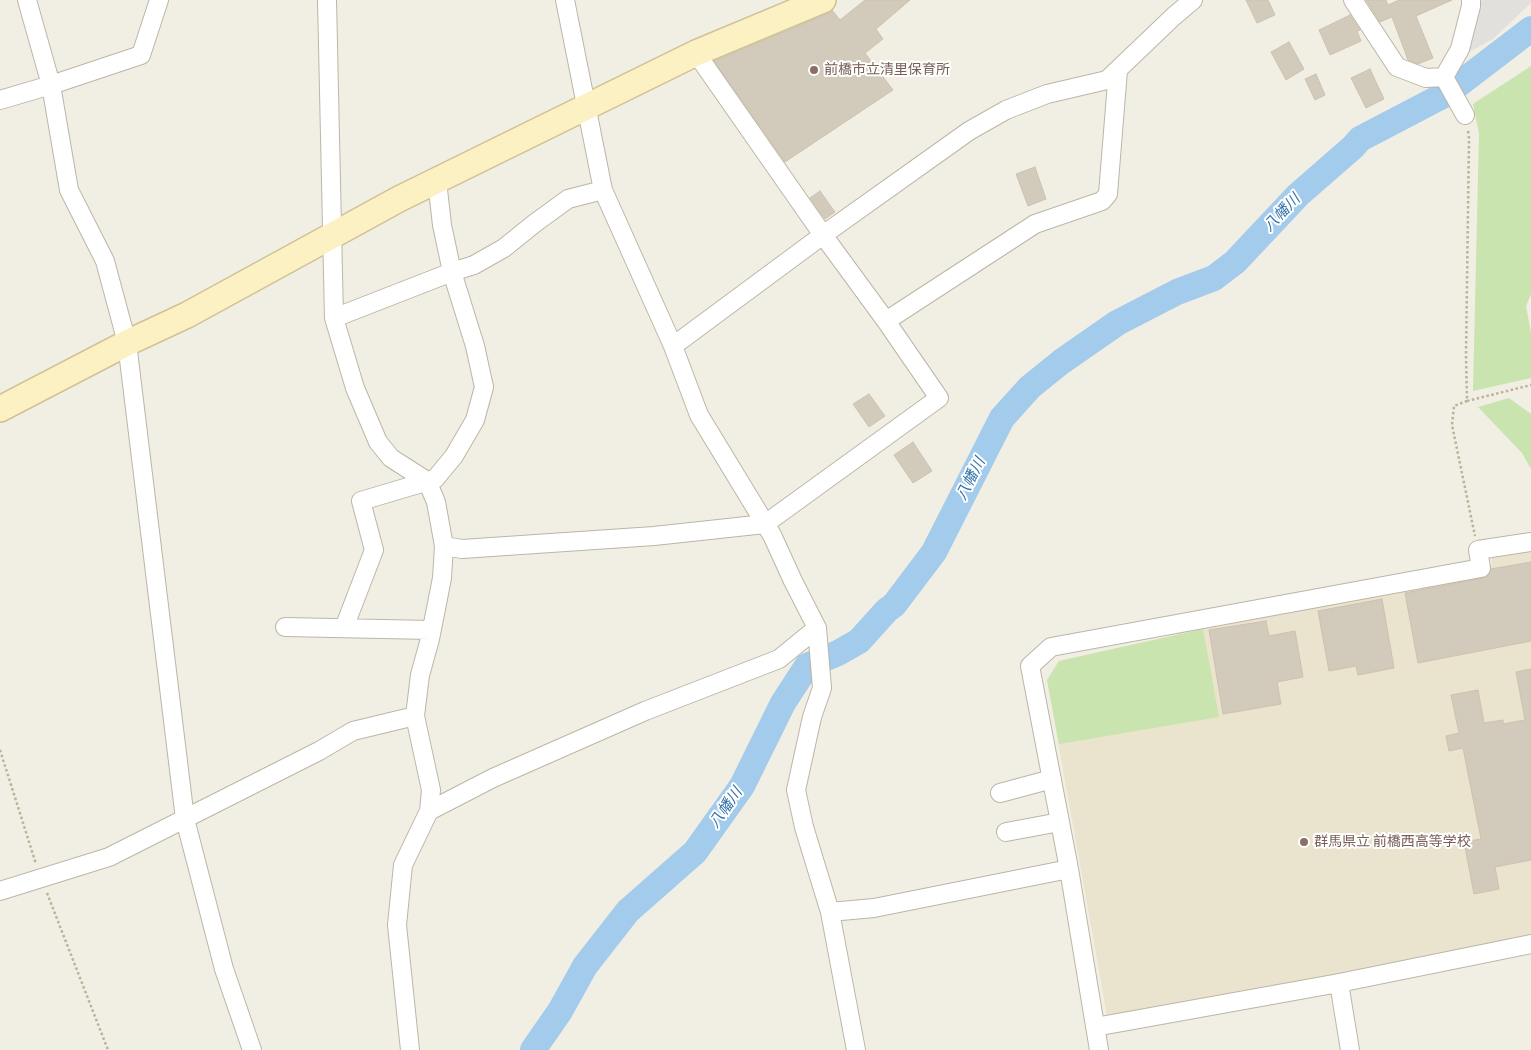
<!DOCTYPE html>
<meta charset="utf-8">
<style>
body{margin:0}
canvas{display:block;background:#f1eee4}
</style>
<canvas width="1531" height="1050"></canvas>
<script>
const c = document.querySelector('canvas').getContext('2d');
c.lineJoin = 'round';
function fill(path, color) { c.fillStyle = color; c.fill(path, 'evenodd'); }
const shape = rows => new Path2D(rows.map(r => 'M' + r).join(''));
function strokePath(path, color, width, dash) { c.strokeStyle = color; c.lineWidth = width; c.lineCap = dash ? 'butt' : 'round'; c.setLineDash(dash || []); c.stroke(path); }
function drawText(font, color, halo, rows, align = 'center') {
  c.font = font + ' Manrope,"Noto Sans JP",sans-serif'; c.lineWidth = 4; c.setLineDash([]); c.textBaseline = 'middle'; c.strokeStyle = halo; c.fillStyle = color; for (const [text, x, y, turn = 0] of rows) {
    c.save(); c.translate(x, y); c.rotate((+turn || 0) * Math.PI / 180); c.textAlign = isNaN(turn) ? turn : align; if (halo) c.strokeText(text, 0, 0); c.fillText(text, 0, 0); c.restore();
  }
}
fill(shape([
 [1531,549,1531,940,1108,1021,1047,680,1059,661,1492,565,1491,555]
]), '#eae3ce');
fill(shape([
 [1531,66,1531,294,1526,306,1531,333,1531,378,1473,391,1479,133,1473,104],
 [1509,398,1531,414,1531,469,1522,453,1478,407],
 [1203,629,1219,717,1059,744,1047,680,1059,661]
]), '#c9e4ae');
fill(shape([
 [1483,0,1531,0,1531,3,1493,39,1467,53,1478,4]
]), '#e2e0dc');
strokePath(shape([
 [533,1050,560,1011,585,966,628,911,695,852,742,786,783,703,807,666,838,653,859,641,887,610,894,605,934,552,1002,418,1030,387,1061,362,1117,323,1177,292,1214,278,1235,262,1298,195,1353,147,1360,139,1446,94,1531,29]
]), '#a2cbec', 26);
const building = shape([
 [865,0,910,0,876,29,883,39,865,53,893,90,785,162,714,61,829,13,832,10,840,20,865,0],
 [1246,0,1268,0,1275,15,1257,23,1246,0],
 [1366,0,1386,0,1388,5,1399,0,1452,0,1416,16,1433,58,1418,64,1408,60,1392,17,1380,22,1366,0],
 [1350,15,1360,30,1357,31,1361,41,1330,55,1319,30,1350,15],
 [1289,42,1304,69,1286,80,1271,52,1289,42],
 [1370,69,1384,99,1366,108,1351,78,1370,69],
 [1316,74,1325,95,1315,100,1305,79,1316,74],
 [1035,167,1046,199,1028,206,1016,174,1035,167],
 [820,191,835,212,825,219,810,198,820,191],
 [869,394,885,416,869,427,853,404,869,394],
 [913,442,932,471,913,483,894,455,913,442],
 [1531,562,1531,641,1418,663,1405,593,1483,578,1488,576,1491,569,1531,562],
 [1382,599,1394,668,1358,675,1356,666,1329,671,1318,611,1382,599],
 [1266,621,1269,636,1295,631,1303,677,1277,682,1281,704,1223,714,1209,630,1266,621],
 [1531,669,1531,860,1495,867,1499,889,1474,894,1464,842,1481,839,1463,748,1449,751,1446,736,1459,733,1451,695,1478,690,1484,723,1503,720,1503,724,1525,720,1516,672,1531,669]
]);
fill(building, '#d2caba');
strokePath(building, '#cdc2ae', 1);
const street = shape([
 [27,0,51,85,69,190,105,261,127,343,185,819,224,969,252,1050],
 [327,0,334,318,355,388,378,442,391,458,427,481,436,502,444,546,442,578,430,639,420,675,415,716,431,790,429,811,403,865,397,925,410,1050],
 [565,0,603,190,673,346,699,415,772,535,793,581,817,628,822,688,812,717,796,790,804,827,830,912,856,1050],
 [1353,0,1397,67,1426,78,1444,77,1465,115],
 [1444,77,1460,49,1471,6,1471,0],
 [0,100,51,85,141,55,159,0],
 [334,318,452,272,474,265,504,248,535,223,568,199,603,190],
 [886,321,1035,224,1102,201,1108,194,1118,70],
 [673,346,823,235,969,131,1006,110,1047,94,1107,80,1174,16,1193,0],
 [444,546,462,549,654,536,765,524,939,398,886,321,823,235,696,53],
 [285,627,431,630],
 [344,628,374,550,361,501,435,479,454,456,475,420,484,387,475,346,452,272,442,225,437,181],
 [1000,793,1052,779],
 [429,811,493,778,645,711,779,659,817,628],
 [1006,832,1060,822],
 [0,891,109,857,319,751,353,731,415,716],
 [830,912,874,908,1069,869],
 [1339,983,1350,1050],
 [1095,1027,1339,983,1531,944],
 [1099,1050,1069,869,1030,666,1051,647,1481,568,1478,550,1531,542]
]);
const secondary = shape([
 [0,409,127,343,187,315,399,199,696,53,823,0]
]);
strokePath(street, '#bcb6a7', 20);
strokePath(secondary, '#d0c296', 28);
strokePath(shape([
 [1468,131,1469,138,1466,355,1467,401,1454,406,1452,425,1475,536],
 [1467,401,1531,385],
 [0,750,36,864],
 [47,893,108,1050]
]), '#bdb299', 2.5, [2.5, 2.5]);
strokePath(street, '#fff', 18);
strokePath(secondary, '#fcf1c3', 25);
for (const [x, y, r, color] of [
 [814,70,5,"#8d6e63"],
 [1304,842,5,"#8d6e63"]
]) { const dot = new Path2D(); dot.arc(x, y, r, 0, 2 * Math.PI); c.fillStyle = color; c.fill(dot); strokePath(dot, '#fff', 2); }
drawText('14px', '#785e54', '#fff', [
 ["前橋市立清里保育所",824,70],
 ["群馬県立 前橋西高等学校",1314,842]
], 'left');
drawText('italic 15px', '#3372a9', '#fff', [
 ["八幡川",1282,213,-46],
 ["八幡川",971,479,-63],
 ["八幡川",726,808,-55]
]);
</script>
